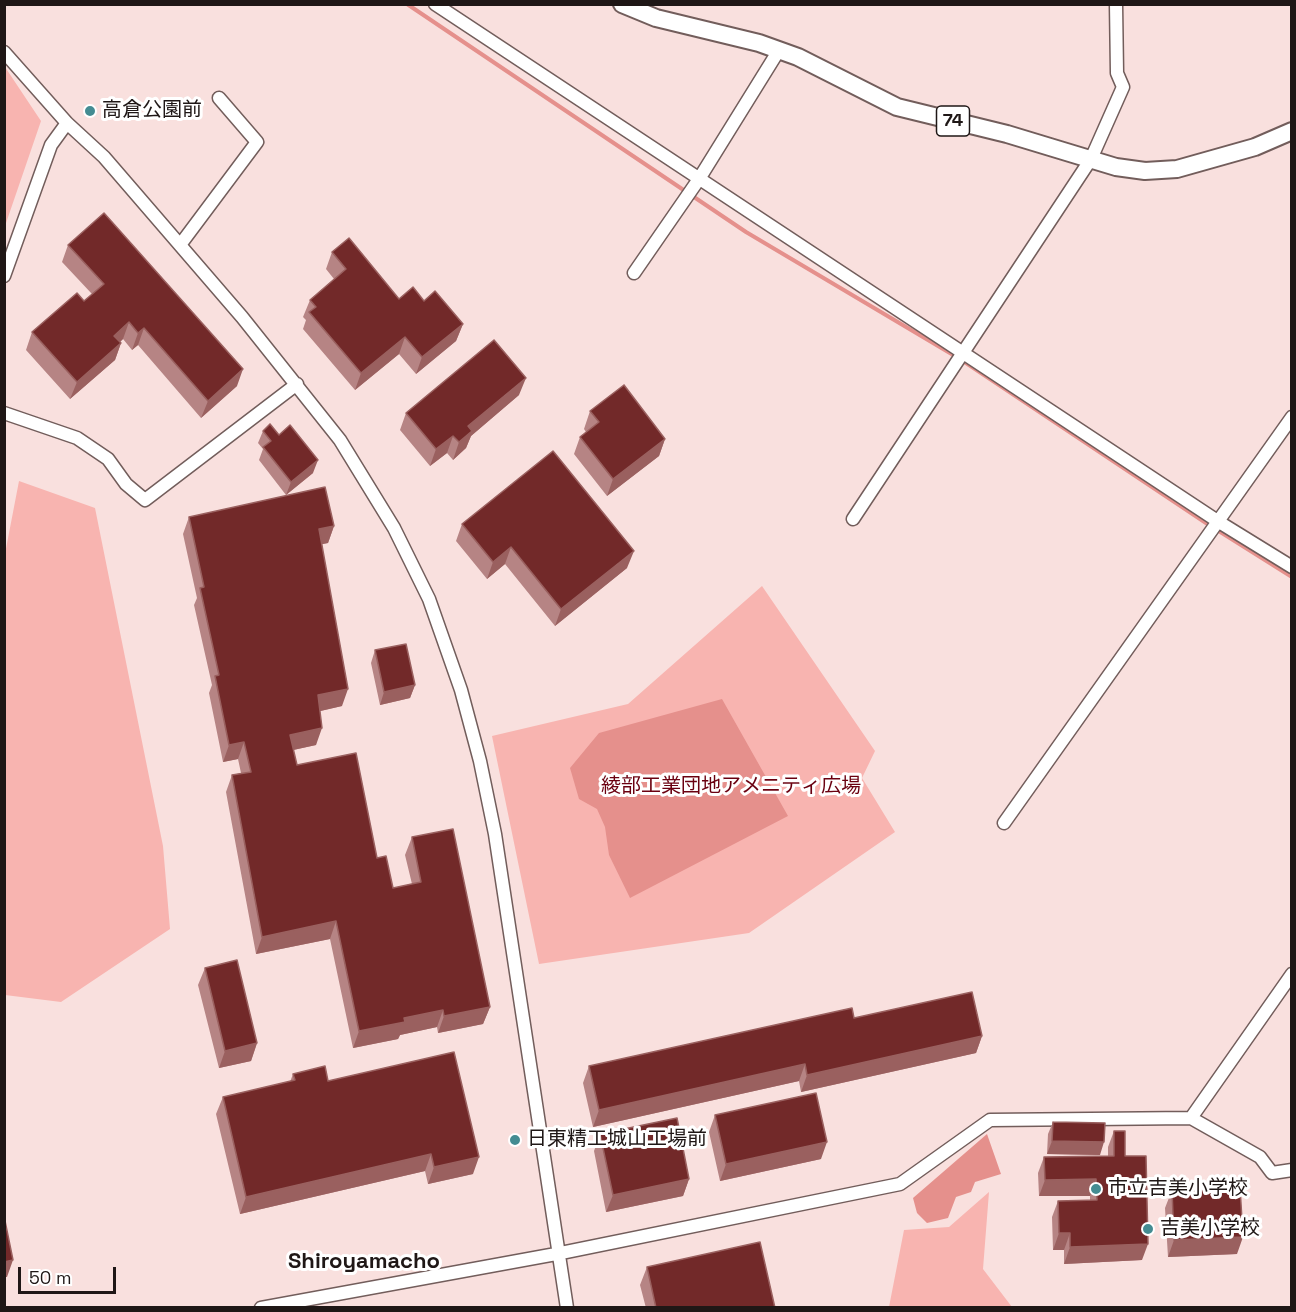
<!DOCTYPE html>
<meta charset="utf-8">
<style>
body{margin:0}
#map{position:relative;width:1296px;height:1312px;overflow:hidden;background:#f9e0de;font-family:"Space Grotesk",sans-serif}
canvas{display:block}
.frame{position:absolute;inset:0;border:6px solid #1f1716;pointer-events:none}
.scale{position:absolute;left:18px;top:1267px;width:98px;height:27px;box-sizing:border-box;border:3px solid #1f1716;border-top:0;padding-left:8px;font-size:18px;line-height:21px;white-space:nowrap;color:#1f1716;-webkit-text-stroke:4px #fff;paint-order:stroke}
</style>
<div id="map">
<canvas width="1296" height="1312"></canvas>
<div class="frame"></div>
<div class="scale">50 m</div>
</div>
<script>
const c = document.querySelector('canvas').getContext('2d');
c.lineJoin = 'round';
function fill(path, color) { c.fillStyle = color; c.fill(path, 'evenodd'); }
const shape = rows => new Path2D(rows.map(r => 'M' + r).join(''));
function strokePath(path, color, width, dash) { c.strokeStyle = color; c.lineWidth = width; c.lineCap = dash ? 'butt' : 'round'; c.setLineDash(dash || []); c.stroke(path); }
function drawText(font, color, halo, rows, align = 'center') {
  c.font = font + ' "Space Grotesk","Noto Sans JP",sans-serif'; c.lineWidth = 6; c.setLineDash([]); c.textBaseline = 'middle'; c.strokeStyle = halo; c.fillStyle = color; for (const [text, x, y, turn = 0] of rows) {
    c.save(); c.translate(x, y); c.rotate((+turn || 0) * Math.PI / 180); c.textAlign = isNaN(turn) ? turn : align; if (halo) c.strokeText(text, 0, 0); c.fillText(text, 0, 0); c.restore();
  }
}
fill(shape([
 [5,67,41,121,5,226],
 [19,481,95,508,163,846,170,929,61,1002,5,995,4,559],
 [762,586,875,751,862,778,895,832,749,933,539,964,492,736,628,704],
 [989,1192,983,1269,1012,1307,889,1307,904,1230,949,1227]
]), '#f8b4b0');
fill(shape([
 [722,699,788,816,630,898,609,855,605,827,597,809,579,799,570,768,599,733],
 [987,1134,1001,1174,975,1182,971,1192,956,1197,948,1218,927,1223,917,1213,913,1198]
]), '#e5908c');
strokePath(shape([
 [407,4,746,232,960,359,1206,523,1292,577]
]), '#e5908c', 4);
const minor = shape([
 [435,4,1219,522,1292,567],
 [4,52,67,123,104,157,242,317,340,440,394,528,429,599,461,690,480,761,495,834,567,1308],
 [180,245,257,142,219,98],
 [634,273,699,179,779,50],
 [4,276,51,145,67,123],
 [4,413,77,438,108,459,126,484,145,500,297,384],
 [853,519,1091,159,1123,87,1117,73,1116,4],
 [1004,823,1292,417],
 [1191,1118,1292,974],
 [261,1308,556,1254,900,1184,990,1120,1191,1118,1260,1157,1272,1173,1292,1170]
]);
const major = shape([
 [622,4,656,18,759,43,798,57,897,107,1007,134,1116,167,1145,171,1177,169,1255,147,1292,131]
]);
strokePath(minor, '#725d5b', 15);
strokePath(major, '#725d5b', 20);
strokePath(minor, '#fff', 12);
strokePath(major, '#fff', 16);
fill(shape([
 [68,245,237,386,201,418,138,345,132,350,123,339,120,342,121,343,115,360,70,399,26,350,32,332,84,301,92,294,62,262],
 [332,252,399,299,424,301,463,324,456,341,416,374,399,354,355,390,303,329,306,320,303,317,310,300,334,279,326,269],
 [519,395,471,436,466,448,453,460,447,453,430,466,400,430,406,413],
 [590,411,665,439,659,456,607,496,574,454,580,437,586,432,584,429],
 [263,431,279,435,313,473,286,495,259,460,263,449,258,443],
 [189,517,334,526,328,543,322,544,342,706,320,711,316,745,293,750,297,765,377,858,393,888,412,884,405,855,412,837,490,1007,483,1024,438,1033,437,1027,400,1035,398,1039,353,1048,330,939,256,954,226,792,232,775,241,773,238,759,223,762,209,693,212,685,194,605,197,598,183,534],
 [462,524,627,568,555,626,505,564,487,579,456,541],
 [375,650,415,685,410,698,380,705,371,663],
 [205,968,257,1043,251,1061,219,1068,198,985],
 [854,1018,982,1036,976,1053,801,1092,799,1081,593,1127,583,1083,589,1066],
 [293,1074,328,1081,473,1174,428,1184,425,1171,240,1214,216,1114,223,1097,290,1082],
 [715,1115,821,1159,720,1181,709,1132],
 [1053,1122,1100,1155,1047,1154,1048,1134],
 [1114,1131,1125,1156,1142,1260,1064,1264,1064,1250,1053,1250,1052,1217,1058,1201,1090,1200,1090,1196,1039,1196,1038,1173,1044,1157,1108,1156,1108,1147],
 [600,1134,689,1179,683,1196,606,1212,594,1151],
 [1172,1190,1237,1254,1168,1257,1165,1208],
 [647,1267,775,1308,646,1308,640,1285]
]), '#b68484');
fill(shape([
 [129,322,123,339,108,353,114,336],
 [463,324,456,341,416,374,422,357],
 [144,328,138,345,132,350,138,333],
 [405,337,399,354,355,390,361,373],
 [121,343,115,360,70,399,77,382],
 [243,369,237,386,201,418,208,401],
 [526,378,519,395,471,436,466,448,453,460,459,442,468,426],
 [453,436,447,453,430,466,436,449],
 [665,439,659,456,607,496,613,479],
 [318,460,313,473,286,495,291,482],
 [334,526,328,543,313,546,319,529],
 [511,547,505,564,487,579,493,562],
 [634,551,627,568,555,626,561,609],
 [415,685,410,698,380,705,384,692],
 [348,689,342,706,312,713,318,695],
 [322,728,316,745,284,752,290,735],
 [244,742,238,759,223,762,229,745],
 [336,921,330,939,256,954,262,937],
 [490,1007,483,1024,438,1033,444,1016],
 [443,1010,437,1027,400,1035,398,1039,353,1048,359,1031,404,1018],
 [982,1036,976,1053,801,1092,807,1075],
 [257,1043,251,1061,219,1068,225,1051],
 [805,1064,799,1081,593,1127,599,1110],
 [1052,1141,1104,1142,1100,1155,1047,1154],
 [827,1142,821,1159,720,1181,726,1164],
 [431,1154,425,1171,240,1214,246,1197],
 [479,1157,473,1174,428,1184,434,1167],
 [689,1179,683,1196,606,1212,613,1195],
 [1096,1179,1090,1196,1039,1196,1045,1180],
 [1059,1233,1070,1233,1064,1250,1053,1250],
 [1243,1237,1237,1254,1168,1257,1174,1240],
 [1148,1244,1142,1260,1064,1264,1070,1247],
 [13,1260,7,1277,4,1277,4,1262]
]), '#9a605f');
const building = shape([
 [104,213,243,369,208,401,144,328,138,333,129,322,114,336,121,343,77,382,32,332,77,293,84,301,104,284,68,245,104,213],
 [349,238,399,299,413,287,424,301,435,291,463,324,422,357,405,337,361,373,309,312,316,307,310,300,346,269,332,252,349,238],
 [494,340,526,378,468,426,472,431,459,442,453,436,436,449,406,413,494,340],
 [624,385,665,439,613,479,580,437,599,422,590,411,624,385],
 [270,424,279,435,290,425,318,460,291,482,263,447,271,441,263,431,270,424],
 [553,451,634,551,561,609,511,547,493,562,462,524,553,451],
 [325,487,334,526,319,529,348,689,318,695,322,728,290,735,297,765,356,753,377,858,386,856,393,888,421,882,412,837,453,829,490,1007,444,1016,443,1010,404,1018,405,1022,359,1031,336,921,262,937,232,775,251,772,244,742,229,745,215,676,219,675,200,588,204,587,189,517,325,487],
 [406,644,415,685,384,692,375,650,406,644],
 [237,960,257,1043,225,1051,205,968,237,960],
 [972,992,982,1036,807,1075,805,1064,599,1110,589,1066,852,1008,854,1018,972,992],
 [454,1052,479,1157,434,1167,431,1154,246,1197,223,1097,295,1080,293,1074,325,1066,328,1081,454,1052],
 [816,1093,827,1142,726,1164,715,1115,816,1093],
 [677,1118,689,1179,613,1195,600,1134,677,1118],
 [1053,1122,1105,1123,1104,1142,1052,1141,1053,1122],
 [1114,1131,1125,1131,1125,1156,1146,1156,1148,1244,1070,1247,1070,1233,1059,1233,1058,1201,1097,1200,1096,1179,1045,1180,1044,1157,1114,1156,1114,1131],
 [1240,1187,1243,1237,1174,1240,1172,1190,1240,1187],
 [4,1216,13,1260,4,1262,4,1216],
 [760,1242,775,1308,656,1308,647,1267,760,1242]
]);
fill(building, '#722929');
strokePath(building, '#9a605f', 1.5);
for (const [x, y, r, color] of [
 [90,111,6,"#448c92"],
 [515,1140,6,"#448c92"],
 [1096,1189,6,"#448c92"],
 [1148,1229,6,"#448c92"]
]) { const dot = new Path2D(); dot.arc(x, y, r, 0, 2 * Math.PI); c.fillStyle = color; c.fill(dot); strokePath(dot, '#fff', 2); }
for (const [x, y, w] of [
 [953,121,33]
]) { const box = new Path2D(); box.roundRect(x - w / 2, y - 15, w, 30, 4.5); c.fillStyle = '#fff'; c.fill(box); strokePath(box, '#1f1716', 1.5); }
drawText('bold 18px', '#1f1716', null, [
 ["74",953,121]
]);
drawText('20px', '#1f1716', '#fff', [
 ["高倉公園前",102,111],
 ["日東精工城山工場前",527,1140],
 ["市立吉美小学校",1108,1189],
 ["吉美小学校",1160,1229]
], 'left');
drawText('20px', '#6a0010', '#fff', [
 ["綾部工業団地アメニティ広場",731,787]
]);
drawText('bold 22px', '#1f1716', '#fff', [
 ["Shiroyamacho",364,1262]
]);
</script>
